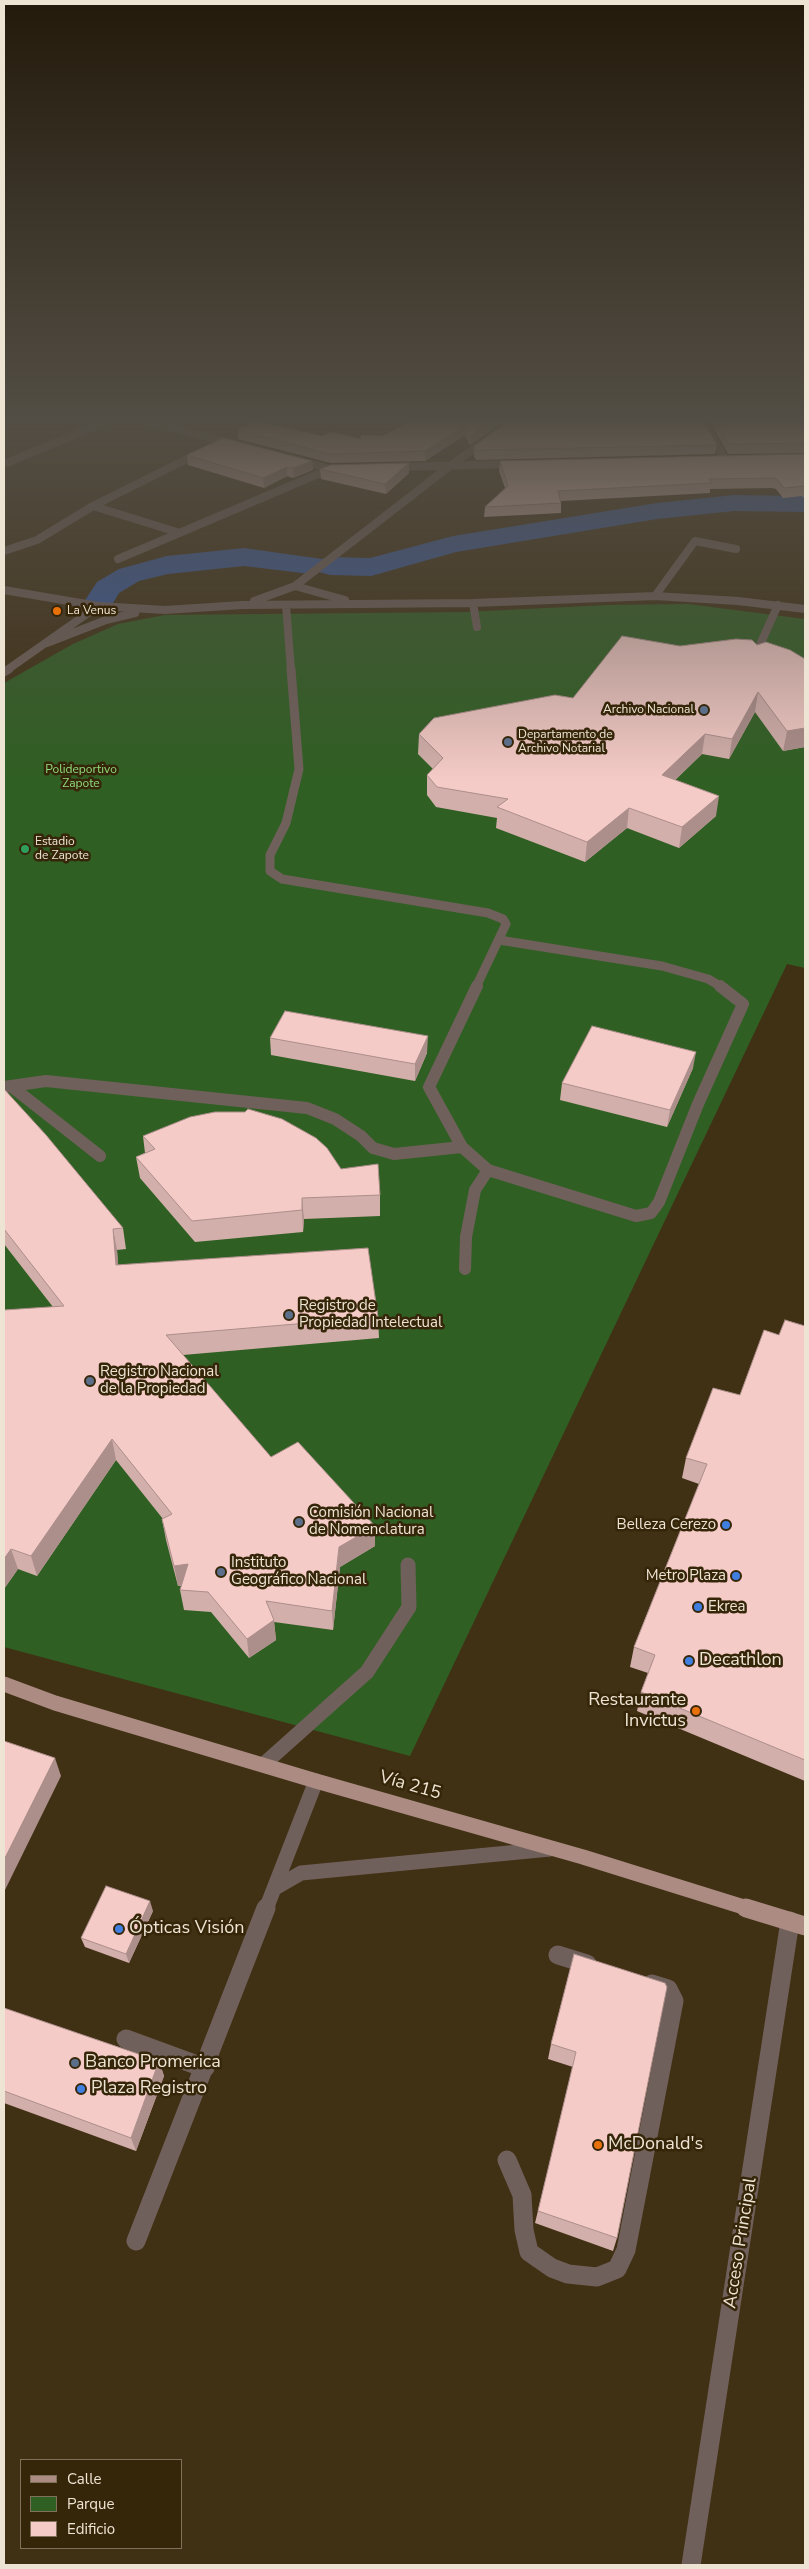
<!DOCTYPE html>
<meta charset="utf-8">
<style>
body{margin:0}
#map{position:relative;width:809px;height:2569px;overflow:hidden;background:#403014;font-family:"Nunito Sans",sans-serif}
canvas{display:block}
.frame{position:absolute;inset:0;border:5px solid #eee4d4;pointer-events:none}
.legend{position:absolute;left:20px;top:2459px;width:162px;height:90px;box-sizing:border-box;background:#362609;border:1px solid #80725a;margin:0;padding:6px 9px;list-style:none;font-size:15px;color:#eee4d4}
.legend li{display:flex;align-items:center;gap:10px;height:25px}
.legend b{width:25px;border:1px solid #80725a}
</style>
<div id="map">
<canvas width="809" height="2569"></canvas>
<div class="frame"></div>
<ul class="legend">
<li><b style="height:6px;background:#ab8b82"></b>Calle</li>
<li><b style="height:14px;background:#305f23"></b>Parque</li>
<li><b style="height:14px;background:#f5cbc7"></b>Edificio</li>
</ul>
</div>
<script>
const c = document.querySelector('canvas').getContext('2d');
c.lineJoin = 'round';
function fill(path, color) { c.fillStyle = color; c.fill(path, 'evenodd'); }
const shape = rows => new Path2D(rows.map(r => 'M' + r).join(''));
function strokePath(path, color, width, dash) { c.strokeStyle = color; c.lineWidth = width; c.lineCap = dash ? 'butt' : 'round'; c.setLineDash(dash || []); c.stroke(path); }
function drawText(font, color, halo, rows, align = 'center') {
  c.font = font + ' "Nunito Sans",sans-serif'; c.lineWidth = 5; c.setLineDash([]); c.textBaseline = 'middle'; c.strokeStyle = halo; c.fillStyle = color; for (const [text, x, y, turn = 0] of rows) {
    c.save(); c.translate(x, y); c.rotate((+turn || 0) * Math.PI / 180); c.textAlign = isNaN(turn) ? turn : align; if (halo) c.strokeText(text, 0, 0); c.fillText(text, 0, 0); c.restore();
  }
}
fill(shape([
 [688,604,805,619,805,968,787,964,410,1756,4,1647,4,683,73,644,118,624,165,615,465,612,608,605]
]), '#305f23');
fill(shape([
 [734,495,805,496,805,512,734,511,657,519,456,552,371,576,330,575,319,572,311,574,244,566,168,574,139,581,119,593,110,608,99,611,88,608,84,602,97,582,119,569,167,556,244,548,322,559,330,557,370,558,453,536,657,503,734,495]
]), '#375aa4');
strokePath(shape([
 [146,421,234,444],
 [703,421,725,460],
 [296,460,330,469,340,469],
 [4,464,108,421],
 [393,467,515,464],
 [93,506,177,532],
 [4,551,37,540,93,506,203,451],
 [118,559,330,469],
 [295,586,345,600],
 [4,590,98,606,165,610,242,605,473,603,655,596,738,601,805,609],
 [655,596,695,541,736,549],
 [254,601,295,586,451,465,514,421],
 [473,603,477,627],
 [286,605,291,670],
 [47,643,106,620,135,613],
 [754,658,778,605],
 [7,670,98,606]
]), '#70605b', 8);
strokePath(shape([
 [291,669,299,769,286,823,270,855,270,871,282,879,488,913,503,919,506,924,476,987],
 [4,672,9,669],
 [499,940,662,966,708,979,722,987]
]), '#70605b', 9);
strokePath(shape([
 [477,986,429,1087,462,1147,488,1170,636,1216,651,1213,659,1202,698,1104,743,1004,720,986],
 [11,1086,100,1156],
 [4,1087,46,1081,307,1108,335,1119,361,1136,373,1148,394,1154,462,1147],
 [465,1269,466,1237,475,1190,488,1170]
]), '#70605b', 12);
strokePath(shape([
 [264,1764,367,1672,409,1607,408,1565],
 [275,1888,301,1873,550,1849],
 [266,1909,316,1781]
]), '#70605b', 15);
strokePath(shape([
 [558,1955,587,1964],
 [126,2039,205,2068],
 [507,2160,522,2195,524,2230,529,2252,552,2268,568,2274,597,2277,617,2269,626,2250,674,2001,668,1989,652,1984],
 [136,2241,266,1908],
 [691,2565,790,1921]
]), '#70605b', 19);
strokePath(shape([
 [4,1684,55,1703,316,1781,583,1857,750,1909]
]), '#ab8b82', 15);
strokePath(shape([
 [746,1908,805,1926]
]), '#ab8b82', 19);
fill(shape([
 [410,421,504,421,470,445,465,435,425,461,331,463,238,439,238,430,361,439,383,436],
 [710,421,805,421,805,453,728,454],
 [717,445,715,454,476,460,474,456,474,446],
 [805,454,805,499,802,496,783,498,776,489,772,488,710,489,710,493,561,501,561,513,484,517,485,507,505,488,499,471,500,461],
 [187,455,312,461,313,470,293,478,287,476,264,488,188,465],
 [320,469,409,473,386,494,321,479],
 [757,645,805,659,805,747,783,751,755,712,729,759,702,754,675,780,716,816,679,848,627,828,585,862,496,828,497,818,436,807,427,795,427,775,433,769,418,754,419,734,573,698,680,646],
 [270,1038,427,1053,415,1081,271,1055],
 [693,1068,667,1127,560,1100,562,1083],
 [4,1089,123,1228,126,1249,117,1250,118,1265,378,1317,379,1338,183,1355,271,1457,375,1546,340,1567,333,1630,274,1622,276,1640,249,1658,211,1612,184,1610,180,1590,182,1586,178,1586,166,1540,162,1519,163,1519,116,1460,37,1576,18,1569,4,1589,53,1307,4,1244],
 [143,1136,341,1169,380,1195,380,1216,304,1219,303,1232,195,1242,140,1178,136,1157,145,1153],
 [805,1326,805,1781,637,1711,641,1692,648,1673,630,1667,634,1647,699,1484,682,1478,686,1458,740,1395,779,1335],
 [153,1911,129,1963,85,1947,81,1938],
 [574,1954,617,2238,613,2251,535,2223,573,2067,548,2059,551,2044],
 [4,2008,159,2061,164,2076,136,2151,4,2103]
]), '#d3afab');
fill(shape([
 [490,421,504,421,470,445,470,436],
 [465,425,465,435,425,461,425,451],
 [312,461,313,470,293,478,293,468],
 [409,463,409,473,386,494,385,484],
 [287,467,287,476,264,488,263,478],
 [758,692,755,712,729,759,732,739],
 [805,728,805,747,783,751,787,731],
 [705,734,702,754,660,795,662,775],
 [719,796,716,816,679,848,682,827],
 [629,808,627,828,585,862,587,842],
 [428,1036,427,1053,415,1081,415,1064],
 [696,1052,693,1068,667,1127,670,1110],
 [302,1198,304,1219,303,1232,302,1210],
 [113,1229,117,1250,120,1287,116,1265],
 [112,1439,116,1460,37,1576,31,1556],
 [375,1526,375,1546,340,1567,333,1630,332,1611,339,1547],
 [11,1549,18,1569,4,1589,4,1559],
 [188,1564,192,1584,178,1586,174,1566],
 [274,1620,276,1640,249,1658,247,1639],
 [55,1758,61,1776,4,1892,4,1860],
 [150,1901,153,1911,129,1963,126,1954],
 [159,2061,164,2076,136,2151,131,2138]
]), '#ac8e8b');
const building = shape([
 [256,421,322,436,332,432,361,439,361,435,383,436,410,421,490,421,470,436,465,425,425,451,330,454,238,430,256,421],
 [510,421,703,421,717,445,476,450,474,446,510,421],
 [716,421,805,421,805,443,729,444,716,421],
 [223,438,312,461,293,468,287,467,263,478,187,455,223,438],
 [805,454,805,487,804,486,784,488,777,479,773,478,709,479,711,483,558,491,561,503,485,507,508,486,500,461,805,454],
 [409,463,385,484,320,469,331,465,409,463],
 [622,636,680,646,736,639,752,640,757,645,766,642,790,650,805,659,805,728,787,731,758,692,732,739,705,734,662,775,719,796,682,827,629,808,587,842,497,807,508,799,437,787,427,775,443,758,419,734,434,718,555,695,573,698,622,636],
 [285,1011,428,1036,415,1064,270,1038,285,1011],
 [592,1026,696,1052,670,1110,562,1083,592,1026],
 [4,1089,46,1135,123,1228,113,1229,116,1265,368,1248,378,1317,166,1335,271,1457,298,1442,375,1526,339,1547,332,1611,266,1601,274,1620,247,1639,208,1592,180,1590,188,1564,174,1566,162,1519,172,1514,112,1439,31,1556,11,1549,4,1559,4,1310,64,1306,4,1229,4,1089],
 [248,1109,282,1119,316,1138,327,1148,341,1169,378,1164,380,1195,302,1198,302,1210,192,1221,136,1157,155,1149,143,1136,190,1117,215,1112,245,1112,248,1109],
 [785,1320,805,1326,805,1760,641,1692,655,1655,634,1647,707,1464,686,1458,713,1388,740,1395,764,1330,779,1335,785,1320],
 [4,1741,55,1758,4,1860,4,1741],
 [106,1886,150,1901,126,1954,81,1938,106,1886],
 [574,1954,665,1983,667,1987,617,2238,538,2211,576,2052,551,2044,574,1954],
 [4,2008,159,2061,131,2138,4,2091,4,2008]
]);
fill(building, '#f5cbc7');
strokePath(building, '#ac8e8b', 1);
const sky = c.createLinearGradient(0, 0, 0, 781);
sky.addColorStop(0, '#231a0b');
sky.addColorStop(0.54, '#534e45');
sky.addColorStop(1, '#534e4500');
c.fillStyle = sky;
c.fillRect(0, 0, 809, 781);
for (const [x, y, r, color] of [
 [57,611,5,"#e8710a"],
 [704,710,5,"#5c6f8a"],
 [508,742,5,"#5c6f8a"],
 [25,849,5,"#2e9e5b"],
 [289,1315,5,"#5c6f8a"],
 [90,1381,5,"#5c6f8a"],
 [299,1522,5,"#5c6f8a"],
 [726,1525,5,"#3f7fe0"],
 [221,1572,5,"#5c6f8a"],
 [736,1576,5,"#3f7fe0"],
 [698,1607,5,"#3f7fe0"],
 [689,1661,5,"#3f7fe0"],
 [696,1711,5,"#e8710a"],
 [119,1929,5,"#3f7fe0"],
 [75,2063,5,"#5c6f8a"],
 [81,2089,5,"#3f7fe0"],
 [598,2145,5,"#e8710a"]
]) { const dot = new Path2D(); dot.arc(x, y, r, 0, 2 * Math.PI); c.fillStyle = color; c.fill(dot); strokePath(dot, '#362609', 2); }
drawText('12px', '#eee4d4', '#362609', [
 ["La Venus",67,611],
 ["Archivo Nacional",694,710,"right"],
 ["Departamento de",518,735],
 ["Archivo Notarial",518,749],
 ["Estadio",35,842],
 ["de Zapote",35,856]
], 'left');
drawText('12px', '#8ede7a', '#362609', [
 ["Polideportivo",81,770],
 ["Zapote",81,784]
]);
drawText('15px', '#eee4d4', '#362609', [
 ["Registro de",299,1306],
 ["Propiedad Intelectual",299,1323],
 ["Registro Nacional",100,1372],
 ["de la Propiedad",100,1389],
 ["Comisión Nacional",309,1513],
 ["de Nomenclatura",309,1530],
 ["Belleza Cerezo",716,1525,"right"],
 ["Instituto",231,1563],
 ["Geográfico Nacional",231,1580],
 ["Metro Plaza",726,1576,"right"],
 ["Ekrea",708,1607]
], 'left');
drawText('18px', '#eee4d4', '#362609', [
 ["Decathlon",699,1661],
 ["Restaurante",686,1701,"right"],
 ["Invictus",686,1722,"right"],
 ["Ópticas Visión",129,1929],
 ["Banco Promerica",85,2063],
 ["Plaza Registro",91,2089],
 ["McDonald's",608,2145]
], 'left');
drawText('18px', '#eee4d4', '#362609', [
 ["Vía 215",410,1786,16],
 ["Acceso Principal",741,2243,-81]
]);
</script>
